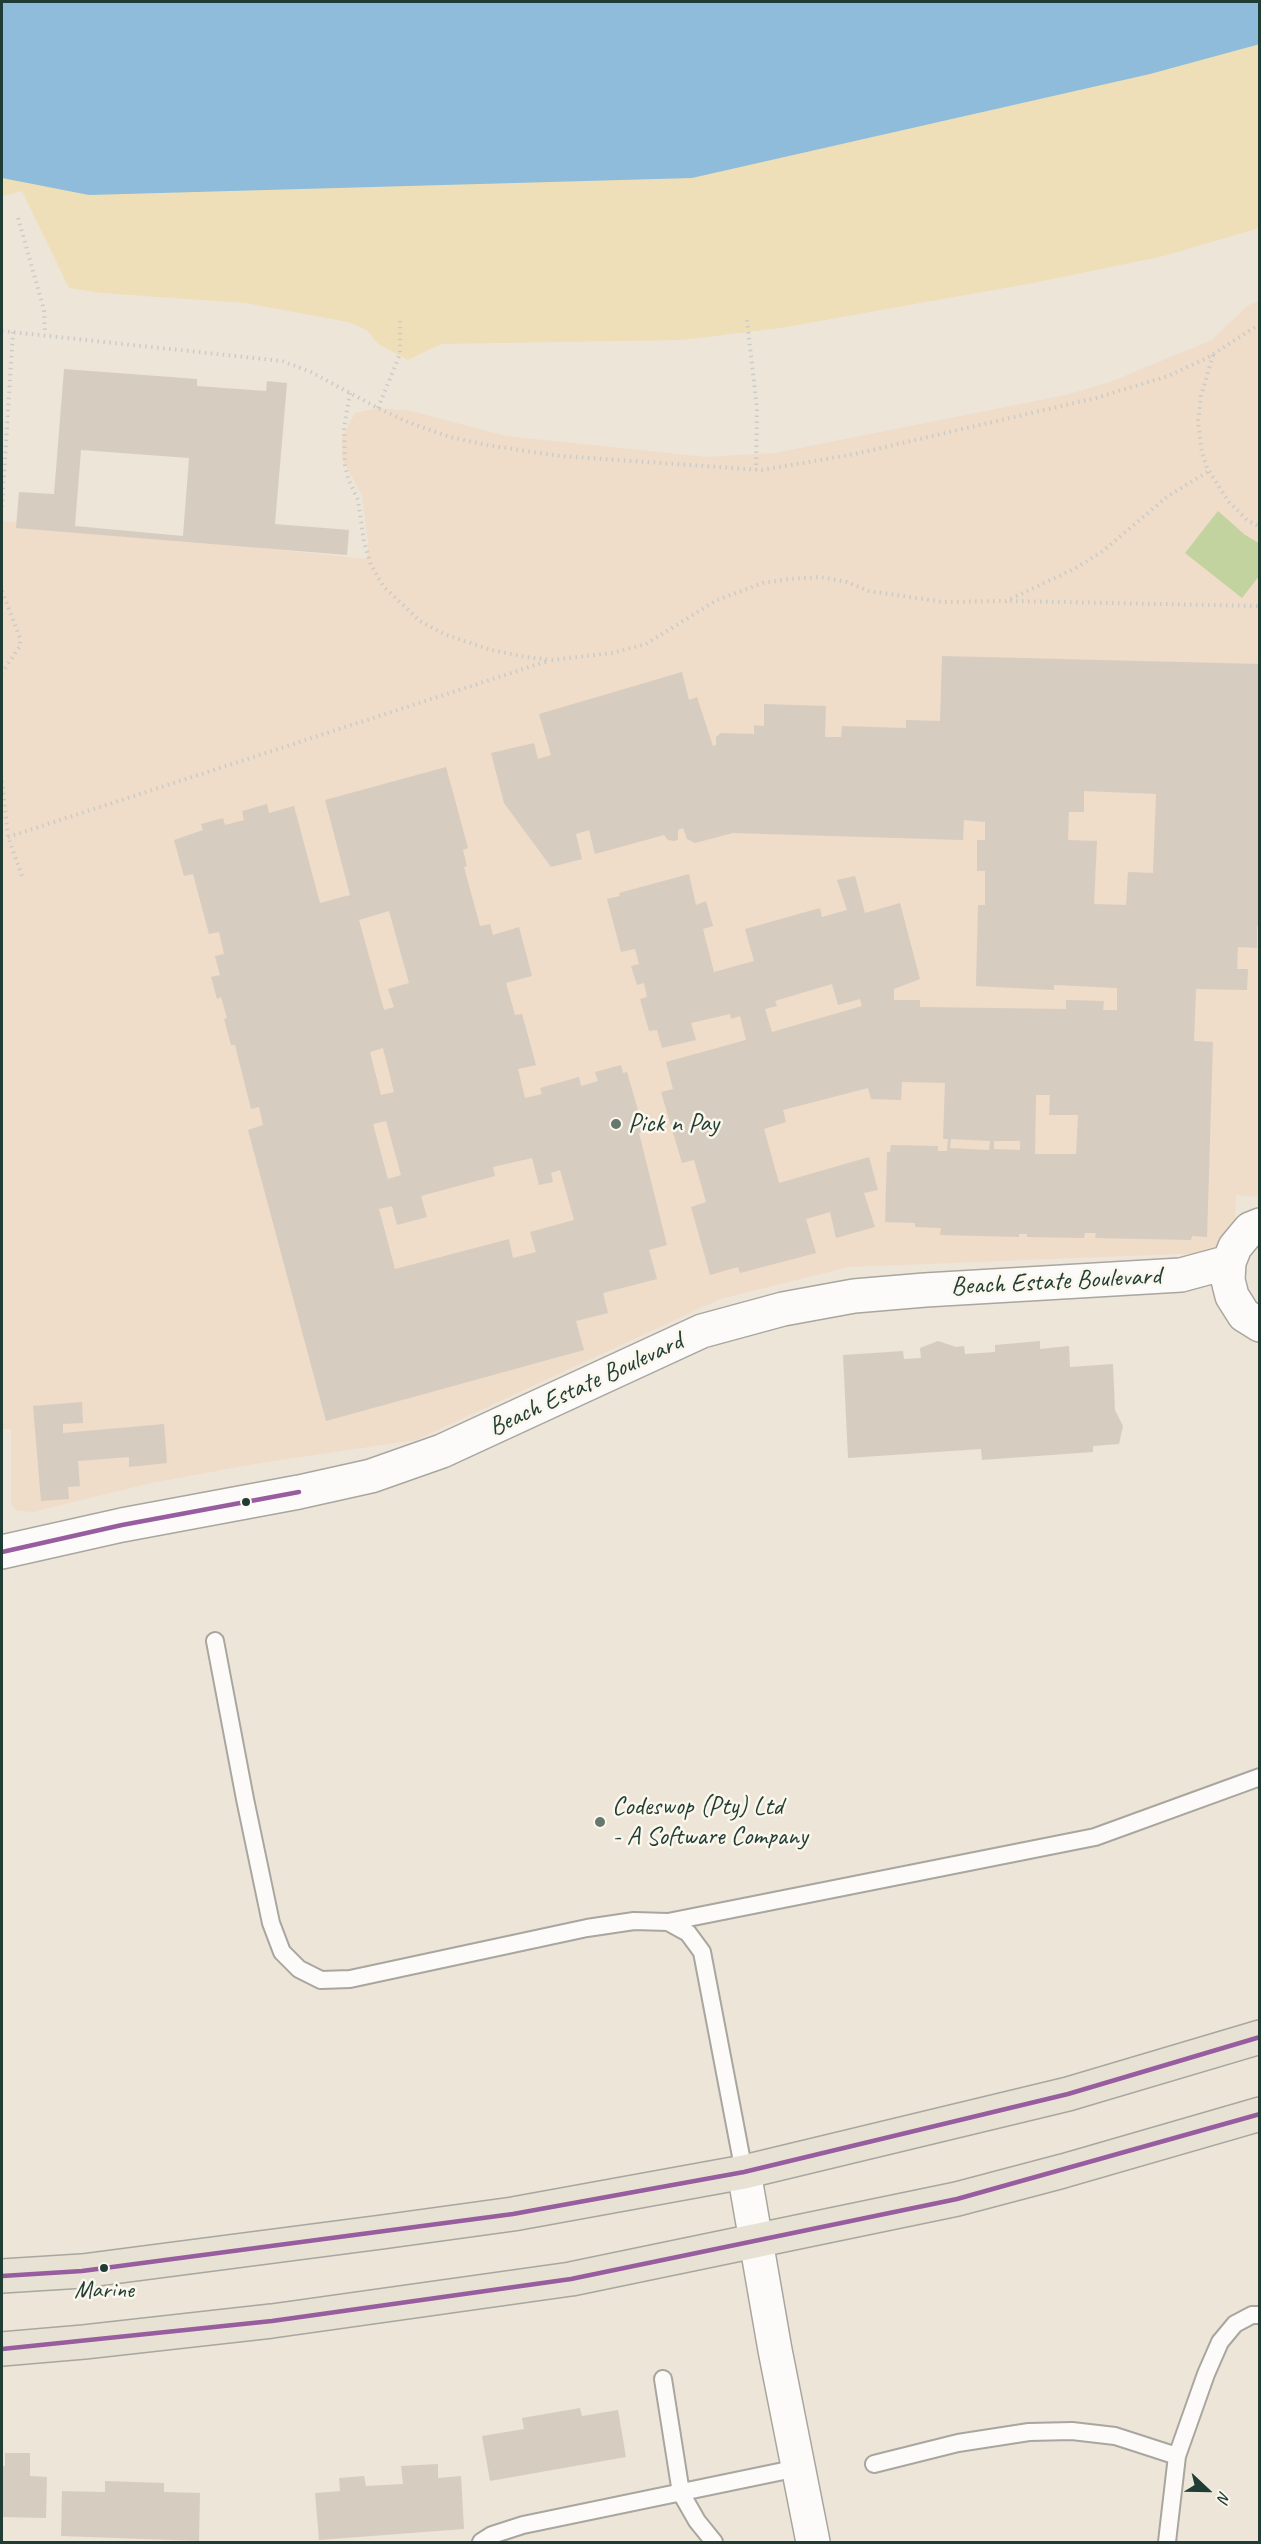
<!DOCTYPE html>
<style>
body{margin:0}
#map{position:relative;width:1261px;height:2544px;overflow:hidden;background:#ede5d8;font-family:Caveat,sans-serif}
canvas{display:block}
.frame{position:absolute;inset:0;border:3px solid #1f3d34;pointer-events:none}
.north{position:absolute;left:1177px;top:2460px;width:60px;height:60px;-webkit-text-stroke:4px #fbf7ec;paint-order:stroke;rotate:112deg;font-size:16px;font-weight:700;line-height:24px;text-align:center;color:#1f3d34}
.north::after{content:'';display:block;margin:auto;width:21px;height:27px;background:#1f3d34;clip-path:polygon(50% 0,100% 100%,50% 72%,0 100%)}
</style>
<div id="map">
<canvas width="1261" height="2544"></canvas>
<div class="frame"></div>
<div class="north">N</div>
</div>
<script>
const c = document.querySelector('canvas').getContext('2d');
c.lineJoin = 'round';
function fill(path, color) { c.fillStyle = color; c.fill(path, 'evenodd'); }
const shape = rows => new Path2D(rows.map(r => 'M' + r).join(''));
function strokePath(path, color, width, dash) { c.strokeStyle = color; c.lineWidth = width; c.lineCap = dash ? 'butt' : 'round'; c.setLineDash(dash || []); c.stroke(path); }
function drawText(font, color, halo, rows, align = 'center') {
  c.font = font + ' Caveat,sans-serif'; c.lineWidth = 5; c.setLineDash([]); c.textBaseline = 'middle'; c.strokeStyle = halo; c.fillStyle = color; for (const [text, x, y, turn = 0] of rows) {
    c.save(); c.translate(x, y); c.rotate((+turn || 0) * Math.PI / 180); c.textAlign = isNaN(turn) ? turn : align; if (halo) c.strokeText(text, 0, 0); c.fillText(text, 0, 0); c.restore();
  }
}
fill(shape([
 [1259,301,1259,1197,1236,1195,1235,1222,1225,1239,1213,1250,1203,1253,849,1267,720,1299,416,1440,260,1463,151,1483,32,1512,16,1510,11,1503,11,1429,2,1429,2,521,367,559,368,542,362,495,342,459,342,438,355,413,378,408,411,411,506,436,706,457,775,453,1066,395,1110,382,1212,340,1247,306]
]), '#efdcc9');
fill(shape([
 [1218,511,1245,535,1259,543,1259,576,1242,598,1185,553]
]), '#c3d39f');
fill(shape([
 [2,2,1259,2,1259,228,1164,256,1033,283,780,328,682,340,441,344,408,360,378,344,367,330,348,322,245,303,101,293,69,288,22,191,2,196]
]), '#eedfb8');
fill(shape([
 [2,2,1259,2,1260,44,1150,74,692,178,89,195,2,178]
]), '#8ebcda');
fill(shape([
 [64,369,197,379,197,386,266,391,267,381,287,383,275,524,349,530,347,555,16,528,19,492,54,494],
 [81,450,189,458,183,536,75,526],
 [942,656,1260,664,1260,926,1257,926,1257,948,1238,947,1237,969,1248,969,1247,990,1196,989,1194,1041,1213,1042,1207,1237,1192,1236,1191,1240,1095,1238,1096,1233,1085,1233,1084,1238,1027,1237,1027,1234,1019,1234,1019,1237,940,1235,941,1228,915,1227,915,1223,885,1222,887,1152,890,1152,891,1145,938,1146,938,1151,947,1151,948,1139,943,1139,945,1083,902,1082,901,1100,871,1099,868,1088,783,1110,786,1122,764,1129,779,1183,869,1157,878,1190,864,1193,875,1227,836,1238,830,1212,806,1219,816,1253,740,1273,738,1267,710,1275,691,1207,706,1202,694,1160,682,1163,661,1092,673,1089,666,1062,746,1040,740,1016,731,1019,730,1014,691,1023,696,1040,662,1048,657,1030,649,1031,640,999,647,997,644,983,637,985,631,966,639,964,635,949,621,952,607,899,620,896,619,893,689,874,696,905,706,901,713,926,703,929,714,972,754,961,745,929,820,908,822,917,847,910,837,880,855,876,865,913,900,903,920,979,894,989,894,1000,920,1000,920,1007,1066,1009,1066,1000,1104,1001,1103,1010,1117,1010,1117,988,1054,985,1054,990,976,986,978,905,985,905,985,871,977,871,977,840,985,840,985,822,964,820,963,840,733,833,695,843,687,839,683,828,678,830,678,839,675,841,668,840,664,835,595,854,589,830,576,834,582,859,551,867,504,803,491,753,534,743,538,759,551,755,539,714,682,672,689,700,697,697,713,746,716,745,716,737,721,733,754,734,754,725,764,726,764,704,826,706,825,737,841,737,842,726,906,728,906,720,940,721],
 [1084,791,1156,794,1153,873,1128,872,1126,905,1094,904,1097,841,1068,840,1069,812,1084,812],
 [832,984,838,1005,860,999,862,1006,772,1032,765,1009,777,1006,775,1001],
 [1036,1095,1050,1095,1049,1115,1078,1115,1076,1154,1035,1154],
 [951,1139,990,1141,989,1150,950,1148],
 [994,1141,1020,1141,1020,1150,994,1149],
 [446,767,468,848,463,850,467,866,464,867,480,926,490,924,493,935,519,927,532,976,506,983,515,1015,522,1014,536,1065,518,1069,525,1098,542,1094,540,1088,579,1077,581,1086,598,1081,595,1072,621,1065,623,1073,627,1072,644,1131,639,1133,667,1245,649,1250,657,1279,603,1293,608,1313,576,1321,584,1350,326,1421,248,1130,263,1125,259,1107,251,1109,235,1045,231,1045,224,1019,227,1018,221,997,217,999,211,977,220,975,215,956,224,954,219,932,209,934,193,874,184,876,174,840,203,830,201,824,223,818,225,825,244,820,242,811,267,804,269,813,294,806,320,903,350,895,325,800],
 [389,911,409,983,388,989,394,1007,384,1010,359,920],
 [383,1048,394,1092,381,1095,370,1052],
 [386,1121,401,1175,388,1179,373,1124],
 [532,1158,539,1185,553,1182,551,1173,560,1170,574,1220,530,1232,536,1252,513,1258,509,1239,395,1269,379,1209,392,1206,397,1225,427,1217,421,1196,495,1176,493,1167],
 [938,1341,956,1347,964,1346,965,1354,995,1352,995,1345,1040,1341,1040,1349,1069,1346,1070,1367,1113,1364,1115,1410,1123,1426,1119,1444,1093,1446,1093,1452,982,1460,981,1449,848,1458,843,1355,903,1351,904,1359,921,1358,920,1348],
 [82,1402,83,1423,63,1424,63,1433,164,1424,167,1463,129,1467,129,1457,78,1461,80,1486,68,1487,69,1499,41,1501,33,1406],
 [580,2408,582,2416,618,2410,626,2457,490,2481,482,2436,524,2429,522,2418],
 [5,2453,30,2453,30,2476,47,2477,46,2518,2,2517,2,2466,5,2466],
 [438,2464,438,2478,461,2476,464,2529,319,2540,315,2493,340,2491,339,2478,364,2476,366,2486,403,2484,401,2466],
 [105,2481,164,2483,164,2492,200,2493,199,2541,61,2536,62,2491,105,2492]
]), '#d7ccc0');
const lane = shape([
 [215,1641,245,1799,271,1923,282,1952,299,1969,321,1980,350,1979,587,1928,634,1921,668,1922,688,1933,702,1952,744,2172],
 [668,1922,1095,1837,1260,1777],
 [663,2379,681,2493,697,2521,714,2542],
 [874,2464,958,2443,1029,2432,1072,2431,1115,2436,1177,2456],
 [481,2542,492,2535,523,2525,798,2468],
 [1167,2542,1177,2456,1206,2374,1220,2342,1235,2324,1252,2315,1260,2315]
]);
const street = shape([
 [1260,1225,1250,1229,1235,1247,1229,1262,1228,1280,1232,1296,1244,1315,1260,1325],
 [2,1552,122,1525,299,1492,371,1476,442,1451,702,1331,783,1309,854,1296,925,1290,1181,1275,1229,1262],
 [744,2172,775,2350,813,2542]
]);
const primary = shape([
 [2,2276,82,2271,382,2232,513,2214,744,2172,1068,2094,1260,2037],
 [2,2349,84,2342,272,2321,571,2279,957,2199,1063,2171,1260,2114]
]);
strokePath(lane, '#a8a69e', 20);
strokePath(street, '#a8a69e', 36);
strokePath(primary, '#a8a69e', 36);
strokePath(shape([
 [18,218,44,310,45,334],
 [747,320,757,409,756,470],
 [2,331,282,361,311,372,378,408,410,423,450,437,492,446,560,456,762,470,855,454,1096,398,1168,376,1207,358,1260,324],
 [1213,355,1201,396,1198,422,1202,453,1207,468,1229,502,1247,520,1260,527],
 [350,393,344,428,345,465,348,478,358,500,364,542,371,565,384,587,420,621,444,634,491,650,526,657,552,660,612,653,646,644,717,600,763,583,790,579,820,577,847,582,869,591,943,602,1006,601,1074,569,1103,551,1168,496,1209,471],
 [378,408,400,354,400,321],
 [2,507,13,332],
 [2,591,20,638,20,646,2,673],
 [1010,601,1260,606],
 [2,781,8,837,22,876],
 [8,837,548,661]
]), '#cbccc8', 4, [1.5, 4.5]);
strokePath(lane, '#fcfbf9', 16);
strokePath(street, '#fcfbf9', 33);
strokePath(primary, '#e8e2d5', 33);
strokePath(shape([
 [2,1552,122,1525,299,1492],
 [2,2276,82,2271,513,2214,744,2172,1068,2094,1260,2037],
 [2,2349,272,2321,571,2279,957,2199,1260,2114]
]), '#975d9e', 4.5);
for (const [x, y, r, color] of [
 [616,1124,6,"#67786d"],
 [246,1502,5,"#1f3d34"],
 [600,1822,6,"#67786d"],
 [104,2268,5,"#1f3d34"]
]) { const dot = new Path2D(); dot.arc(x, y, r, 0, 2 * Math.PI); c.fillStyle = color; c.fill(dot); strokePath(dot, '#fbf7ec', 2); }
drawText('24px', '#1f3d34', '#fbf7ec', [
 ["Marine",104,2291]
]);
drawText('26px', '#1f3d34', '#fbf7ec', [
 ["Pick n Pay",628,1124],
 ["Codeswop (Pty) Ltd",612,1807],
 ["- A Software Company",612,1837]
], 'left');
drawText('26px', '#1f3d34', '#fbf7ec', [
 ["Beach Estate Boulevard",1056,1282,-3],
 ["Beach Estate Boulevard",586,1385,-25]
]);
</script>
